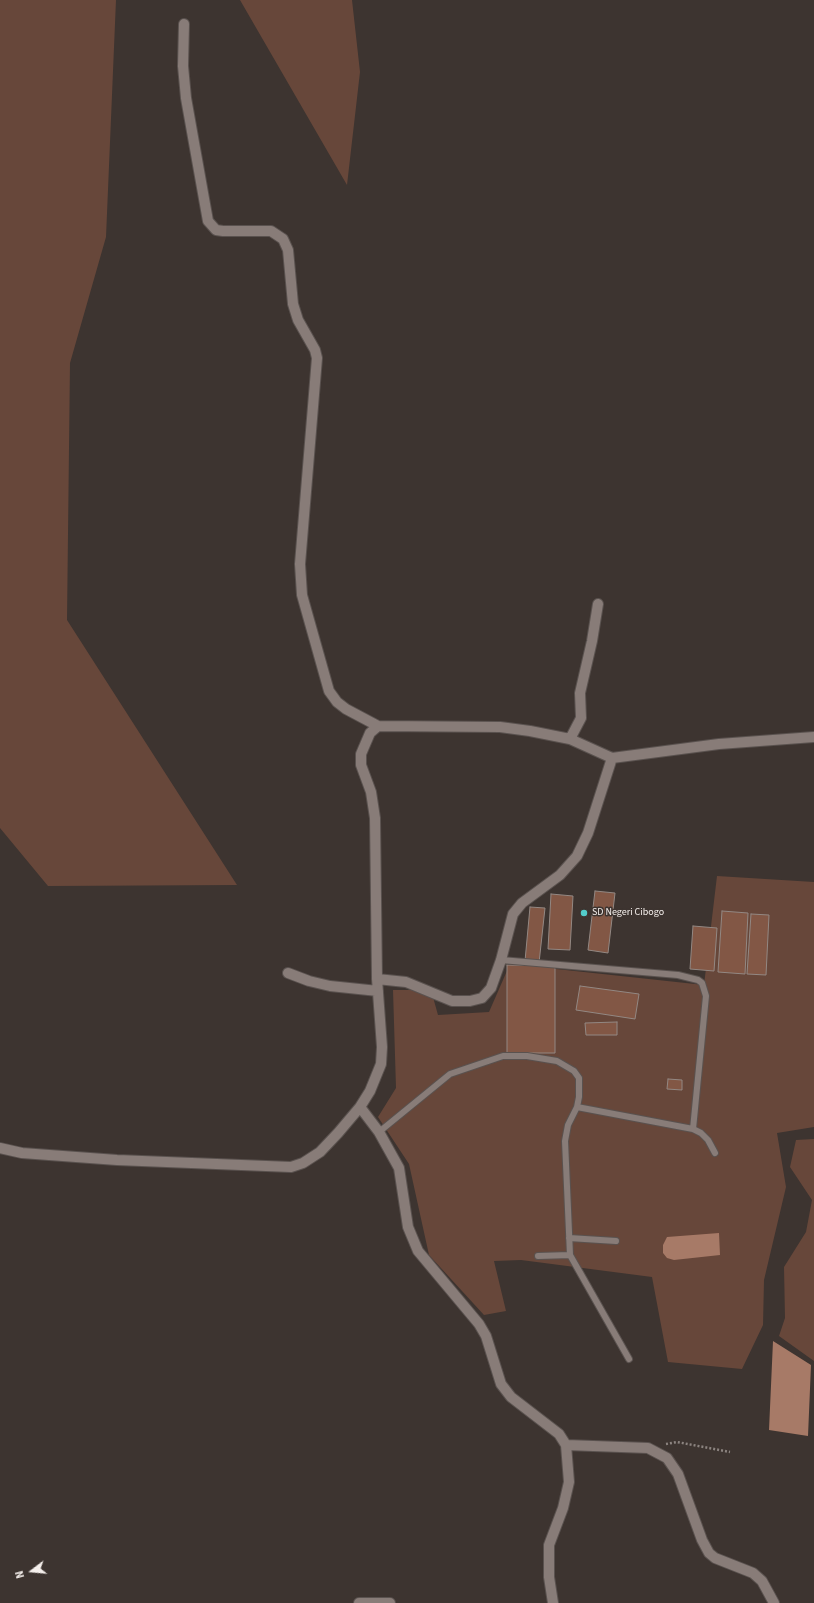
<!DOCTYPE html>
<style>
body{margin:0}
#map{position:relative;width:814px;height:1603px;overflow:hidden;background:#3d3430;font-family:"Source Sans 3",sans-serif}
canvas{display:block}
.north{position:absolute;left:12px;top:1551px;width:40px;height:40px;-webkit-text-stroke:3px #3d3430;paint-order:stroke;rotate:254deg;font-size:11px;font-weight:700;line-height:16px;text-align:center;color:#f5efec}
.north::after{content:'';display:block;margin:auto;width:14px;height:18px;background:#f5efec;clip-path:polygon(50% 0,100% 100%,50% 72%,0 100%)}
</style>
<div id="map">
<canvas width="814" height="1603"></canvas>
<div class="north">N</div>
</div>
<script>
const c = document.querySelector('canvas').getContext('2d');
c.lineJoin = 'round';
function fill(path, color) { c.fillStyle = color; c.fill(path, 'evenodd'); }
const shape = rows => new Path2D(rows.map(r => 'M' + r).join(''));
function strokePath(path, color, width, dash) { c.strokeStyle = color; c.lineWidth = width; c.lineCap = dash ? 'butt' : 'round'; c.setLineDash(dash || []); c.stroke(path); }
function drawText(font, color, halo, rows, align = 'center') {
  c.font = font + ' "Source Sans 3",sans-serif'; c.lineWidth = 3; c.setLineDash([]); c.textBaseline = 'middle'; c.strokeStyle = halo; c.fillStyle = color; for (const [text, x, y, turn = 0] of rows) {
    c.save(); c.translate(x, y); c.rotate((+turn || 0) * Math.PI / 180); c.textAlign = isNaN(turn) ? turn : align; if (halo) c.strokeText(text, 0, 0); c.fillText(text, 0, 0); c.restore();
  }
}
fill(shape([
 [0,0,116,0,106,237,70,363,67,620,237,885,48,886,0,828],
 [240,0,352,0,360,72,347,185],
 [717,876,814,882,814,1127,777,1133,786,1187,764,1280,763,1325,742,1369,668,1362,652,1277,521,1260,494,1261,506,1311,484,1315,429,1255,409,1164,378,1117,396,1088,393,990,431,990,438,1015,489,1012,510,964,704,985],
 [814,1139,814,1361,779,1336,785,1318,784,1267,806,1232,812,1200,790,1167,796,1140]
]), '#67473a');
fill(shape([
 [719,1233,720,1255,674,1260,667,1258,663,1253,663,1245,667,1237],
 [773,1341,811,1365,808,1436,769,1430]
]), '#a77a67');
const building = shape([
 [595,891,615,893,608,953,588,950,595,891],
 [551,894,573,896,570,950,548,949,551,894],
 [530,907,545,908,539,963,525,961,530,907],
 [722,911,748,913,745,974,718,972,722,911],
 [751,914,769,915,766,975,747,974,751,914],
 [693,926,717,928,714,971,690,969,693,926],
 [507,965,555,966,555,1053,507,1053,507,965],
 [580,986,639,994,635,1019,576,1010,580,986],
 [617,1022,617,1035,586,1035,585,1023,617,1022],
 [668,1079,682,1080,682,1090,667,1089,668,1079]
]);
fill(building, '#825745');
strokePath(building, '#938883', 1);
const service = shape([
 [501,960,678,975,698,980,702,983,706,996,693,1129],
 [577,1107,693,1129,701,1133,708,1140,715,1153],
 [379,1132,450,1074,503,1056,527,1056,557,1061,574,1071,579,1078,579,1097,577,1107,568,1125,565,1141,570,1255],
 [569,1238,616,1241],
 [538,1256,570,1255,629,1359]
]);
const minor = shape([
 [184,24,183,66,186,98,208,221,216,230,223,231,271,231,283,239,288,250,293,304,298,320,315,350,317,358,300,564,302,595,329,691,337,702,346,709,378,726],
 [570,739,581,718,580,693,592,641,598,604],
 [288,973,309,981,330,986,378,991],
 [377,979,406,982,452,1001,470,1001,482,998,491,988,501,960,513,914,522,903,560,875,577,856,588,833,612,758],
 [360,1107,379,1132,399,1168,408,1227,418,1251,479,1324,486,1336,501,1384,511,1397,559,1434,566,1445,569,1482,563,1508,549,1545,549,1577,553,1603],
 [0,1148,22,1153,117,1160,291,1167,303,1163,320,1152,338,1133,360,1107,370,1091,381,1064,382,1047,377,979,375,818,371,792,361,765,361,754,370,733,378,726,500,727,530,731,570,739,612,758,719,744,814,737],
 [566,1445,648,1448,667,1458,678,1474,702,1540,709,1553,715,1558,753,1573,762,1581,774,1603],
 [359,1603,390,1603]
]);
strokePath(service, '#5a524f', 8);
strokePath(minor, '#5a524f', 12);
strokePath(shape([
 [666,1444,677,1442,730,1452]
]), '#8c8480', 2.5, [2, 2]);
strokePath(service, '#887c78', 6);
strokePath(minor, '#887c78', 10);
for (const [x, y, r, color] of [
 [584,913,4,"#53cdcb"]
]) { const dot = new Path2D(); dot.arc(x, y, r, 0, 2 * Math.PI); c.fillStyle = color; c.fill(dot); strokePath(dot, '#3d3430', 1.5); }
drawText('10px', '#f5efec', '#3d3430', [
 ["SD Negeri Cibogo",592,913]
], 'left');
</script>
